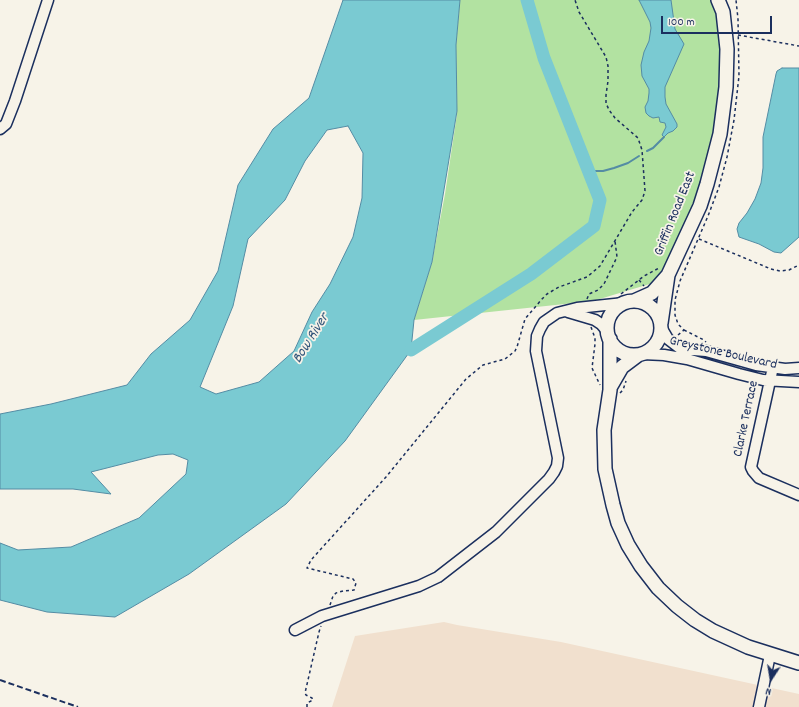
<!DOCTYPE html>
<style>
body{margin:0}
#map{position:relative;width:799px;height:707px;overflow:hidden;background:#f7f3e8;font-family:Dekko,sans-serif}
canvas{display:block}
.north{position:absolute;left:751px;top:659px;width:40px;height:40px;-webkit-text-stroke:3px #f7f3e8;paint-order:stroke;rotate:192deg;font-size:11px;font-weight:700;line-height:16px;text-align:center;color:#1b2f5e}
.north::after{content:'';display:block;margin:auto;width:14px;height:18px;background:#1b2f5e;clip-path:polygon(50% 0,100% 100%,50% 72%,0 100%)}
.scale{position:absolute;left:661px;top:16px;width:111px;height:18px;box-sizing:border-box;border:2px solid #1b2f5e;border-top:0;padding-left:5px;font-size:12px;line-height:14px;white-space:nowrap;color:#1b2f5e;-webkit-text-stroke:3px #f7f3e8;paint-order:stroke}
</style>
<div id="map">
<canvas width="799" height="707"></canvas>
<div class="north">N</div>
<div class="scale">100 m</div>
</div>
<script>
const c = document.querySelector('canvas').getContext('2d');
c.lineJoin = 'round';
function fill(path, color) { c.fillStyle = color; c.fill(path, 'evenodd'); }
const shape = rows => new Path2D(rows.map(r => 'M' + r).join(''));
function strokePath(path, color, width, dash) { c.strokeStyle = color; c.lineWidth = width; c.lineCap = dash ? 'butt' : 'round'; c.setLineDash(dash || []); c.stroke(path); }
function drawText(font, color, halo, rows, align = 'center') {
  c.font = font + ' Dekko,sans-serif'; c.lineWidth = 3.5; c.setLineDash([]); c.textBaseline = 'middle'; c.strokeStyle = halo; c.fillStyle = color; for (const [text, x, y, turn = 0] of rows) {
    c.save(); c.translate(x, y); c.rotate((+turn || 0) * Math.PI / 180); c.textAlign = isNaN(turn) ? turn : align; if (halo) c.strokeText(text, 0, 0); c.fillText(text, 0, 0); c.restore();
  }
}
fill(shape([
 [444,622,457,625,561,642,799,694,799,707,332,707,355,636]
]), '#f1e0ce');
fill(shape([
 [460,0,718,0,726,34,714,159,663,280,593,301,414,320,432,262,445,194,457,114,456,45]
]), '#b2e2a1');
const water = shape([
 [343,0,460,0,456,45,457,111,432,262,414,320,411,350,345,441,286,504,189,574,115,617,47,612,0,600,0,543,18,550,71,547,139,518,186,474,188,460,173,454,158,455,91,472,111,494,73,489,0,489,0,414,51,404,127,385,151,354,190,320,218,271,238,185,273,129,309,98,343,0],
 [348,126,363,153,362,198,353,237,330,284,312,312,294,351,259,382,216,394,200,387,233,306,248,239,285,200,305,161,327,130,348,126],
 [639,0,671,0,675,29,684,44,665,87,665,97,666,104,677,124,677,127,673,131,668,133,664,137,662,135,666,127,665,123,660,122,659,117,653,118,649,116,646,113,645,107,648,101,649,93,649,89,642,76,641,65,644,52,649,41,651,28,650,22,639,0],
 [782,68,799,68,799,237,781,253,774,252,759,244,739,237,737,229,739,223,747,213,755,199,761,183,763,168,763,137,776,74,777,71,782,68]
]);
fill(water, '#7acad2');
strokePath(water, '#548ca4', 1);
strokePath(shape([
 [647,151,653,148,664,137],
 [589,171,603,171,614,168,628,163,639,156]
]), '#548ca4', 2);
strokePath(shape([
 [411,350,531,274,594,226,600,200,544,58,527,0]
]), '#7acad2', 13);
const minor = shape([
 [0,129,6,124,15,101,48,0],
 [568,312,595,320,601,324,607,331],
 [661,327,668,339,681,349,706,351,756,365,785,369,799,368],
 [642,354,664,355,687,359,739,374,763,380,799,382],
 [773,367,751,467,753,471,759,478,799,495],
 [295,630,322,616,419,586,438,577,496,532,549,479,554,472,557,466,558,458,536,351,537,336,540,329,544,322,557,313,577,308,624,303],
 [759,707,770,655]
]);
const major = shape([
 [634,301,652,293,668,275],
 '607 328a27 27 0 1 1 54 0a27 27 0 1 1-54 0Z',
 [661,323,668,275,700,206,707,184,720,134,726,87,727,49,723,12,718,0],
 [610,339,610,390,604,430,605,469,613,505,618,523,628,545,641,566,658,588,677,606,695,620,713,631,748,647,799,663],
 [611,386,622,367,638,355]
]);
strokePath(minor, '#1b2f5e', 13);
strokePath(major, '#1b2f5e', 16);
strokePath(shape([
 [738,35,799,46],
 [699,239,771,269,780,271,789,270,799,265],
 [639,280,644,286],
 [621,294,644,276,659,268],
 [587,299,589,294,598,290,604,284,617,257,615,241],
 [591,327,595,338,595,344,592,368,600,385],
 [684,330,704,340,706,342],
 [678,335,684,330,678,324,675,315,675,300,680,281,708,216,719,187,727,157,734,120,739,76,738,19,736,0],
 [620,393,623,390,626,381],
 [330,605,333,596,336,593,343,591,354,590,356,583,353,579,307,568,311,560,386,477,466,379,483,365,505,359,515,351,517,347,525,319,542,299,547,294,559,287,587,277,600,266,632,212,642,200,645,191,642,150,638,138,615,118,609,110,606,103,606,95,608,81,608,66,606,57,579,12,575,0],
 [307,707,307,703,313,700,312,698,306,695,305,693,319,632,321,626]
]), '#1b2f5e', 1.5, [3, 3]);
strokePath(minor, '#f7f3e8', 10);
strokePath(major, '#f7f3e8', 13);
strokePath(shape([
 [0,680,78,707]
]), '#1b2f5e', 2, [6, 3]);
drawText('14px', '#1b2f5e', '#f7f3e8', [
 ["Griffin Road East",676,214,-68],
 ["Greystone Boulevard",723,354,13],
 ["Clarke Terrace",747,419,-78]
]);
drawText('italic 15px', '#33567b', '#f7f3e8', [
 ["Bow River",312,339,-58]
]);
</script>
